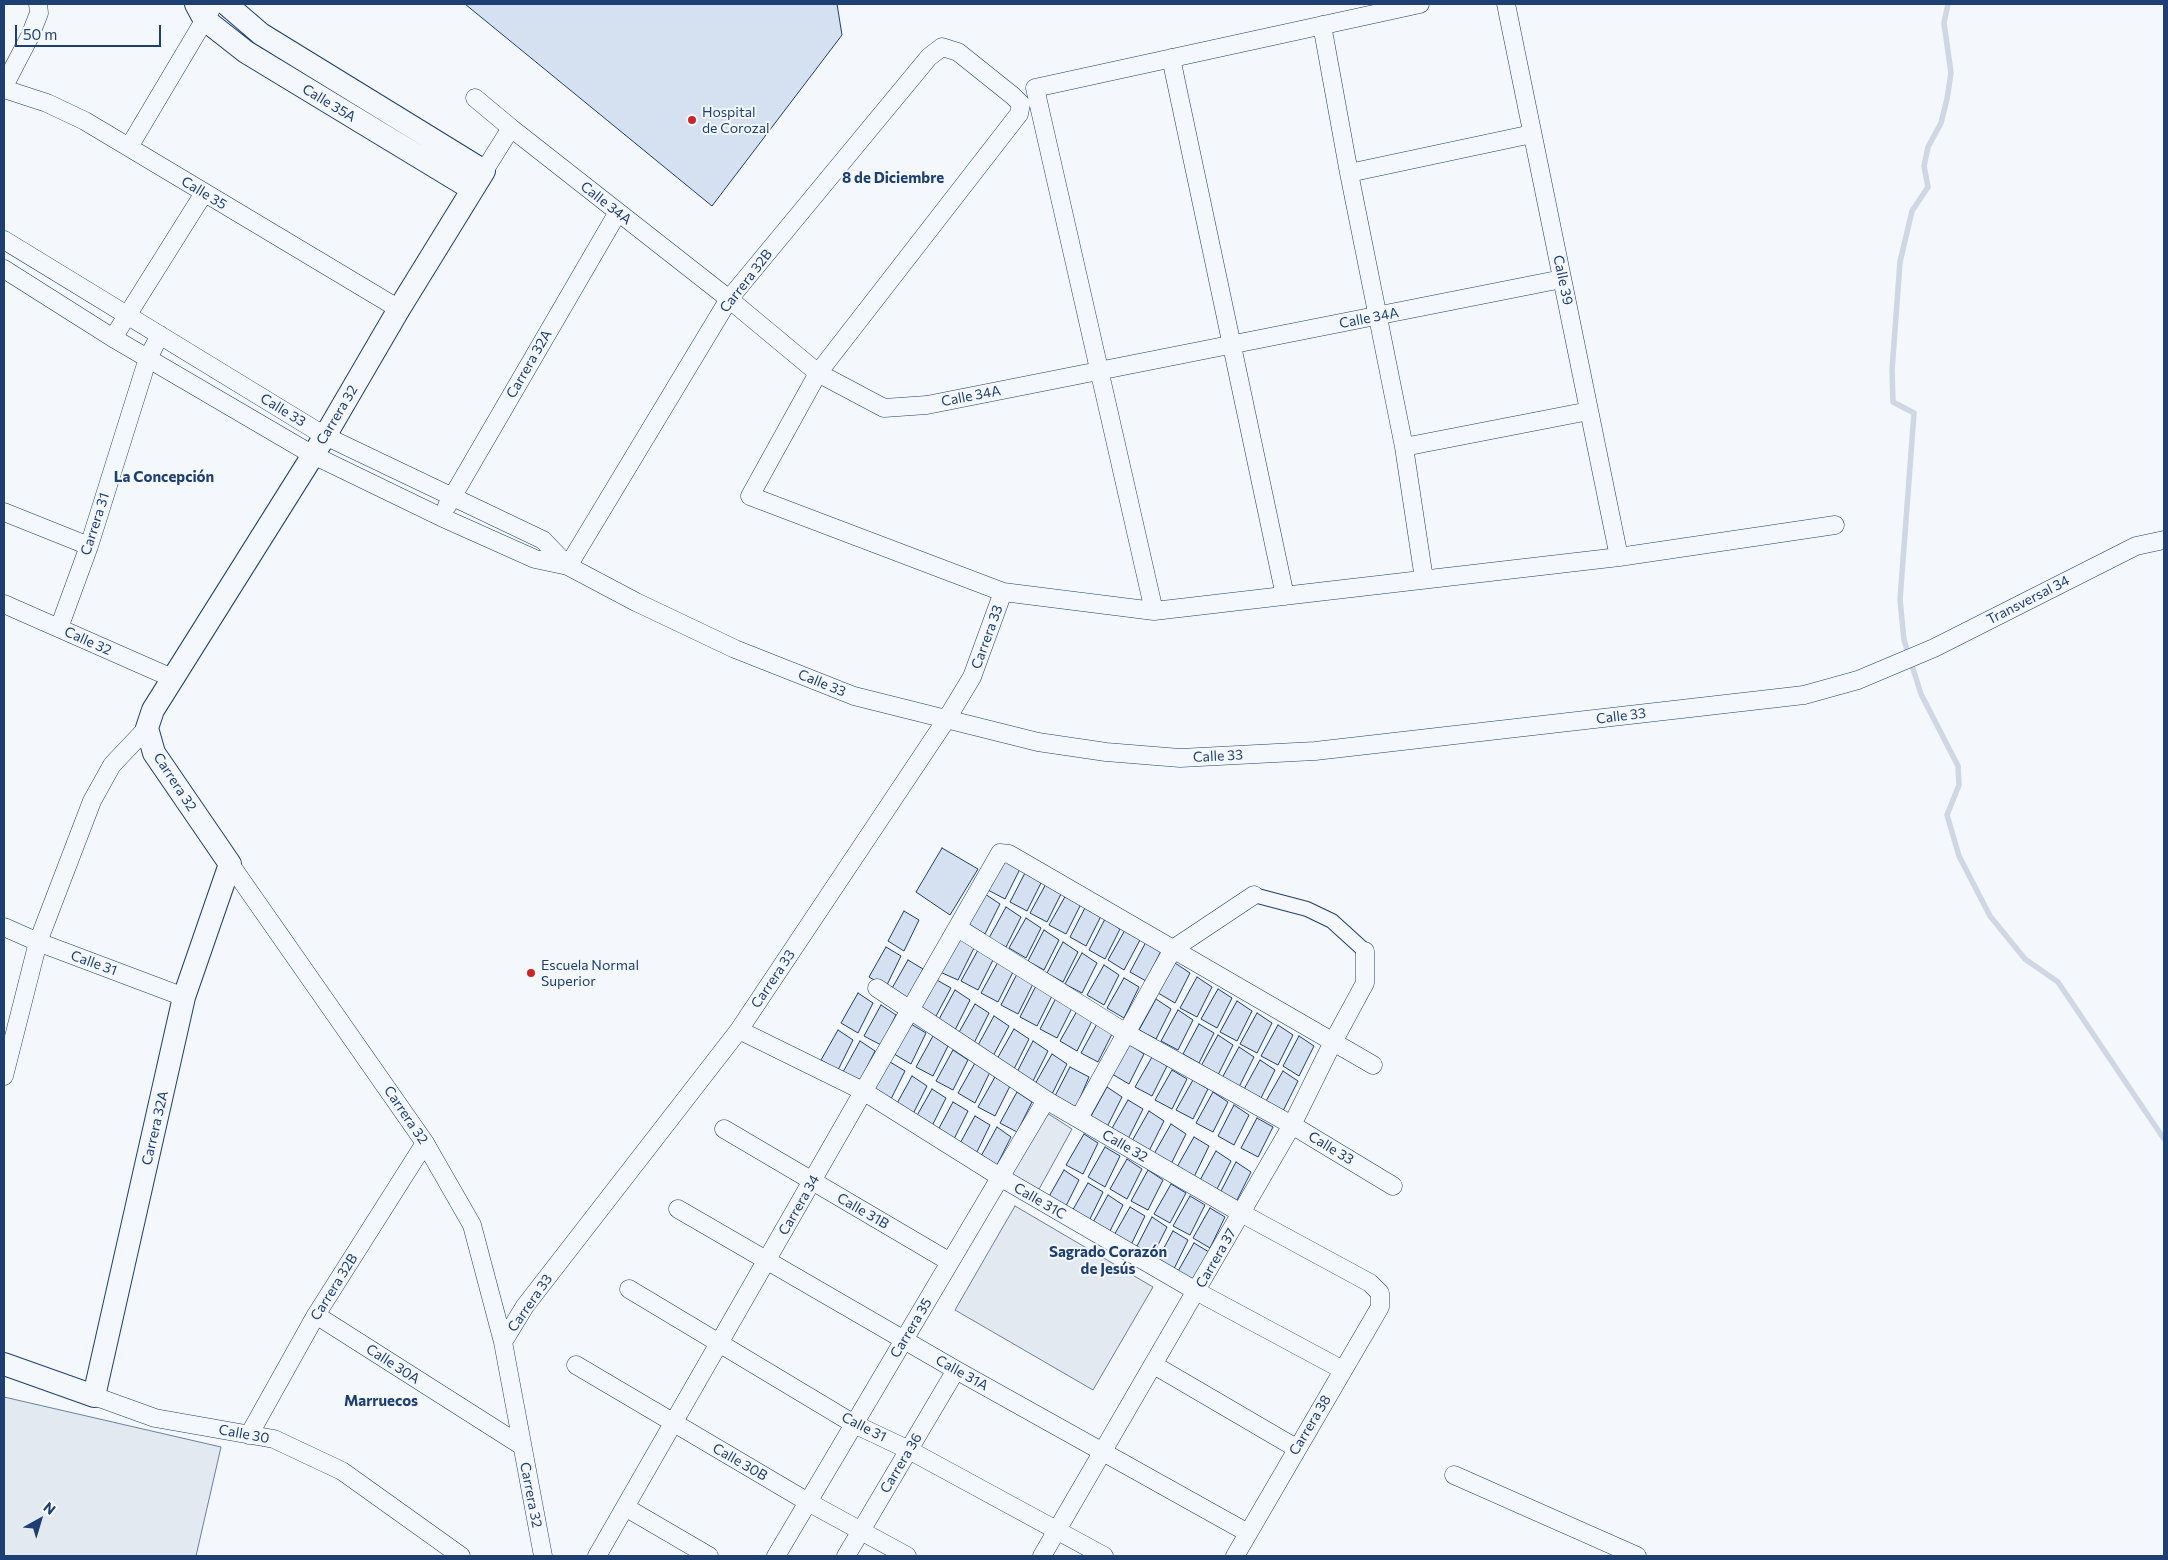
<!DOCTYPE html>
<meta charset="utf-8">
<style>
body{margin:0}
#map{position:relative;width:2168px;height:1560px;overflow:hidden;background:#f4f7fb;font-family:Commissioner,sans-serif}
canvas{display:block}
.frame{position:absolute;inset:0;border:5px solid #1d3f73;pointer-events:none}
.north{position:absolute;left:15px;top:1495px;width:50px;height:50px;-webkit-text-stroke:4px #f4f7fb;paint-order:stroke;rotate:39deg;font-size:14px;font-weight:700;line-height:20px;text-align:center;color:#1d3f73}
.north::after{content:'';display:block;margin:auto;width:18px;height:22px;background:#1d3f73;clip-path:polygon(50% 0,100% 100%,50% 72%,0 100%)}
.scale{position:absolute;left:15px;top:25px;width:146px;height:22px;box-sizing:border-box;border:2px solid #1d3f73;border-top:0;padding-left:6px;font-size:15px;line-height:18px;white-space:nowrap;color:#1d3f73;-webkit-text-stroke:4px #f4f7fb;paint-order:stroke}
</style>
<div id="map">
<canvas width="2168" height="1560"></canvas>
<div class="frame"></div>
<div class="north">N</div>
<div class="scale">50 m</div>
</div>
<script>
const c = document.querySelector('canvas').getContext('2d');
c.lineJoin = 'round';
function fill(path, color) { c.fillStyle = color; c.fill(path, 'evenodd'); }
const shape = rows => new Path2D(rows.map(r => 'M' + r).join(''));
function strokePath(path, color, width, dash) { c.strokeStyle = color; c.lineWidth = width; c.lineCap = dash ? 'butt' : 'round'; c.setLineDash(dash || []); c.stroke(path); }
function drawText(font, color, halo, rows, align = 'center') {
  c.font = font + ' Commissioner,sans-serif'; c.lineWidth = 4; c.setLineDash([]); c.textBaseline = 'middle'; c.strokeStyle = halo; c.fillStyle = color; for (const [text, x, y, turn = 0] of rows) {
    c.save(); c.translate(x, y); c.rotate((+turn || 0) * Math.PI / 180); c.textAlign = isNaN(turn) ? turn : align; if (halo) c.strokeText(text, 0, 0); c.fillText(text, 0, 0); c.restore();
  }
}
const green = shape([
 [1047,1113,1072,1129,1038,1191,1010,1176,1047,1113],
 [1015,1206,1153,1287,1093,1390,955,1310,1015,1206],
 [4,1397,221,1447,196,1556,4,1556,4,1397]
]);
fill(green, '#e3e9f0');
strokePath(green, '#687fa3', 1);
strokePath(shape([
 [1948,4,1944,23,1951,73,1947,99,1941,123,1928,147,1924,166,1928,187,1912,211,1900,262,1892,370,1893,402,1914,413,1900,600,1904,640,1921,694,1958,766,1959,785,1947,815,1959,856,1990,916,2025,959,2058,982,2164,1139]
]), '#cfd7e4', 5.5);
const building = shape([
 [465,4,837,4,842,35,712,206,465,4],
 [942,848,978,869,950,915,916,892,942,848],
 [1005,860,1020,869,1005,899,988,890,1005,860],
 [1026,871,1042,881,1027,911,1010,902,1026,871],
 [1047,882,1062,892,1047,922,1030,913,1047,882],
 [985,894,1000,904,985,934,969,924,985,894],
 [1066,895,1081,904,1066,934,1049,925,1066,895],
 [1086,906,1101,916,1086,946,1070,937,1086,906],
 [1006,907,1021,917,1006,947,989,938,1006,907],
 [904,911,919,920,904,951,888,941,904,911],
 [1026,918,1041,928,1026,958,1009,948,1026,918],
 [1105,919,1120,929,1105,959,1089,950,1105,919],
 [1044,930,1059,940,1044,970,1028,961,1044,930],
 [1125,930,1140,940,1124,970,1108,960,1125,930],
 [958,938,974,948,958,980,940,972,958,938],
 [1063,942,1078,952,1063,982,1047,973,1063,942],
 [1146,942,1161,951,1146,981,1130,972,1146,942],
 [886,947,901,956,886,987,869,977,886,947],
 [978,950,993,960,978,990,961,981,978,950],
 [1082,953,1097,963,1082,993,1065,984,1082,953],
 [908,960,923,969,908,999,891,990,908,960],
 [998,962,1013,972,998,1002,981,993,998,962],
 [1175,963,1190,973,1175,1003,1158,993,1175,963],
 [1104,965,1119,975,1104,1005,1087,995,1104,965],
 [1017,974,1033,984,1018,1014,1001,1005,1017,974],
 [1197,977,1212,987,1197,1017,1180,1008,1197,977],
 [1124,978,1139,987,1124,1018,1107,1008,1124,978],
 [935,979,951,988,935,1018,918,1009,935,979],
 [1036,986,1052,996,1037,1026,1020,1017,1036,986],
 [1218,989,1232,998,1217,1028,1201,1019,1218,989],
 [955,990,970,1000,955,1030,938,1021,955,990],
 [858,993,873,1003,858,1033,841,1023,858,993],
 [1056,998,1072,1008,1057,1038,1040,1029,1056,998],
 [1156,999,1171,1009,1156,1039,1139,1030,1156,999],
 [1237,1001,1252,1011,1237,1041,1220,1032,1237,1001],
 [975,1004,989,1013,974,1043,958,1034,975,1004],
 [881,1005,896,1015,881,1045,864,1036,881,1005],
 [1178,1010,1193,1020,1178,1050,1161,1041,1178,1010],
 [1077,1011,1092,1021,1077,1051,1060,1041,1077,1011],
 [1257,1013,1272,1023,1257,1053,1240,1044,1257,1013],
 [994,1016,1009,1026,993,1056,977,1047,994,1016],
 [1098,1022,1113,1032,1098,1062,1081,1053,1098,1022],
 [911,1024,926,1033,911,1064,894,1054,911,1024],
 [1199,1024,1214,1033,1199,1063,1183,1054,1199,1024],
 [1278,1025,1293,1035,1278,1065,1261,1056,1278,1025],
 [1014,1029,1029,1039,1014,1069,997,1059,1014,1029],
 [838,1030,853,1040,838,1070,821,1060,838,1030],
 [1218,1035,1233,1045,1218,1075,1201,1066,1218,1035],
 [933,1036,948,1046,933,1076,916,1067,933,1036],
 [1299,1036,1314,1046,1299,1076,1283,1066,1299,1036],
 [860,1041,875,1051,860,1081,843,1072,860,1041],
 [1033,1041,1048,1051,1033,1081,1017,1072,1033,1041],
 [1129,1044,1144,1054,1129,1084,1112,1074,1129,1044],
 [1239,1047,1254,1057,1239,1087,1222,1078,1239,1047],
 [953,1050,968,1060,953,1090,936,1081,953,1050],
 [1052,1054,1067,1064,1052,1094,1035,1084,1052,1054],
 [1152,1057,1167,1066,1152,1096,1135,1087,1152,1057],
 [1260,1060,1275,1070,1260,1100,1243,1091,1260,1060],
 [890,1062,905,1071,890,1101,873,1092,890,1062],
 [975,1063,990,1072,975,1103,958,1093,975,1063],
 [1070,1067,1089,1077,1076,1107,1055,1096,1070,1067],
 [1172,1070,1187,1079,1172,1109,1155,1100,1172,1070],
 [1283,1071,1298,1081,1283,1111,1266,1101,1283,1071],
 [912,1076,927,1086,912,1116,895,1107,912,1076],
 [995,1077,1010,1086,995,1116,978,1107,995,1077],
 [1193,1080,1208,1089,1193,1119,1176,1110,1193,1080],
 [1107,1087,1122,1097,1107,1127,1090,1118,1107,1087],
 [932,1089,946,1098,931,1128,915,1119,932,1089],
 [1017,1092,1032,1102,1017,1132,1000,1123,1017,1092],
 [1213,1092,1228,1102,1213,1132,1196,1123,1213,1092],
 [1128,1100,1143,1109,1128,1139,1111,1130,1128,1100],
 [953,1102,968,1111,953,1141,937,1132,953,1102],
 [1234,1105,1249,1115,1234,1145,1218,1136,1234,1105],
 [1149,1111,1164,1121,1149,1151,1132,1141,1149,1111],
 [975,1116,990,1125,975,1156,958,1147,975,1116],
 [1257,1118,1273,1127,1258,1157,1241,1148,1257,1118],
 [1171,1124,1186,1134,1171,1164,1154,1154,1171,1124],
 [997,1127,1011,1137,996,1167,980,1158,997,1127],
 [1084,1134,1098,1143,1083,1174,1066,1165,1084,1134],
 [1194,1137,1209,1146,1194,1177,1177,1167,1194,1137],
 [1105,1147,1120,1156,1105,1187,1088,1177,1105,1147],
 [1216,1151,1231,1161,1216,1191,1199,1182,1216,1151],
 [1127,1159,1142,1169,1127,1199,1110,1189,1127,1159],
 [1236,1162,1251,1172,1236,1202,1220,1193,1236,1162],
 [1064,1170,1079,1180,1064,1210,1047,1200,1064,1170],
 [1148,1170,1163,1180,1148,1210,1131,1201,1148,1170],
 [1088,1183,1103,1192,1088,1223,1071,1213,1088,1183],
 [1171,1184,1186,1193,1170,1223,1154,1214,1171,1184],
 [1108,1195,1123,1205,1108,1235,1091,1226,1108,1195],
 [1190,1196,1205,1205,1190,1235,1173,1226,1190,1196],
 [1130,1207,1145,1216,1130,1247,1113,1237,1130,1207],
 [1210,1208,1225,1217,1210,1248,1193,1238,1210,1208],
 [1152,1217,1167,1227,1152,1257,1136,1248,1152,1217],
 [1173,1231,1188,1240,1173,1271,1157,1261,1173,1231],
 [1194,1243,1209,1252,1194,1283,1177,1273,1194,1243]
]);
fill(building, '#d5e0f0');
strokePath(building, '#1d3f73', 1);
const pedestrian = shape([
 [1254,895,1307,909,1332,921,1365,951]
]);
const minor = shape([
 [1506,4,1619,557],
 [1322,25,1349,173,1404,447,1424,579],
 [1171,58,1285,596],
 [4,86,30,36,39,13,38,4],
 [4,89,47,103,85,121,399,309],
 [475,98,511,128,729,299,818,373,884,408,927,405,1562,279],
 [129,147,214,4],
 [484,171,511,128],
 [1349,173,1532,134],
 [4,240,325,436,543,540,568,566],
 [4,269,113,338,313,455,441,517,535,559,568,566,636,602,735,649,854,696,1038,742,1106,752,1180,758,1315,751,1804,695,1858,680,1934,648,2136,546,2164,540],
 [113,338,204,193],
 [1404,447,1589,411],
 [447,506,618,212],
 [4,512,89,546],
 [568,566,729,299,929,57,942,47,958,52,1013,96,1021,104,1019,114,818,373,750,496,1003,592,1154,611,1619,557,1835,525],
 [4,604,172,678],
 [1154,611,1035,88,1420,4],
 [59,628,89,546,148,358,160,335],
 [230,864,425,1143,472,1225,503,1342,543,1556],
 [4,927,38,942,184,997],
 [958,928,1126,1033,1292,1125,1393,1186],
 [877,988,1046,1100,1241,1213,1370,1283,1380,1293,1380,1307,1235,1556],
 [739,1030,863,1091,1000,1177,1196,1291,1343,1370],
 [4,1076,38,942,92,801,112,765,147,728],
 [1079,1118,1173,949,1254,895],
 [724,1129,950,1262],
 [678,1209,956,1370,1248,1533],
 [629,1289,854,1424,909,1450,1104,1556],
 [316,1315,522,1446],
 [503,1342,525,1306,739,1030,946,720,972,677,1003,592],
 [576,1365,808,1502,907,1556],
 [1154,1365,1296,1448],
 [94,1396,155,1418,274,1439,342,1471,461,1556],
 [249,1435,316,1315,425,1143],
 [1454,1475,1637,1556],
 [625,1507,709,1556],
 [597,1556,1000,853,1009,854,1373,1065],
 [776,1556,1046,1100],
 [846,1556,956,1370],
 [1042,1556,1292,1125,1333,1042,1365,983,1365,951]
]);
const tertiary = shape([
 [196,4,204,19,246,52,472,189],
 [4,1364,94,1396,184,997,230,864,154,753,147,728,153,710,325,436,399,309,484,171,261,34,226,4]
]);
strokePath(pedestrian, '#1d3f73', 16);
strokePath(minor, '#1d3f73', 19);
strokePath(tertiary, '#1d3f73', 24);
strokePath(pedestrian, '#f4f7fb', 14);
strokePath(minor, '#f4f7fb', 18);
strokePath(tertiary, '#f4f7fb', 22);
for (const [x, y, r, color] of [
 [692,120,5,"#c62828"],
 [531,973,5,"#c62828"]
]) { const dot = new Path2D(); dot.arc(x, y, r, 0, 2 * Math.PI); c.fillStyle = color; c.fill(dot); strokePath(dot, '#f4f7fb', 2); }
drawText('14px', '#1d3f73', '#f4f7fb', [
 ["Calle 35A",329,103,31],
 ["Calle 35",204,193,31],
 ["Calle 34A",606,203,38],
 ["Calle 39",1563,280,78],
 ["Carrera 32B",746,281,-52],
 ["Calle 34A",1369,318,-11],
 ["Carrera 32A",529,364,-60],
 ["Calle 34A",971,396,-11],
 ["Calle 33",283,410,31],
 ["Carrera 32",337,415,-59],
 ["Carrera 31",95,524,-72],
 ["Transversal 34",2028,600,-27],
 ["Carrera 33",987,637,-70],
 ["Calle 32",88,641,24],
 ["Calle 33",822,683,22],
 ["Calle 33",1621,716,-7],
 ["Calle 33",1218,756,-3],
 ["Carrera 32",175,782,57],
 ["Calle 31",94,963,20],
 ["Carrera 33",773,979,-56],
 ["Carrera 32",406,1115,56],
 ["Carrera 32A",155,1128,-77],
 ["Calle 32",1125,1146,30],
 ["Calle 33",1331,1148,31],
 ["Calle 31C",1040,1201,30],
 ["Carrera 34",799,1205,-60],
 ["Calle 31B",863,1211,30],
 ["Carrera 37",1216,1258,-60],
 ["Carrera 32B",334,1287,-58],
 ["Carrera 33",530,1303,-55],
 ["Carrera 35",911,1328,-59],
 ["Calle 30A",393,1364,33],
 ["Calle 31A",962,1373,29],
 ["Carrera 38",1310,1425,-59],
 ["Calle 31",864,1427,27],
 ["Calle 30",244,1434,10],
 ["Calle 30B",740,1462,30],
 ["Carrera 36",901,1463,-59],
 ["Carrera 32",531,1495,79]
]);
drawText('14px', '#1d3f73', '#f4f7fb', [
 ["Hospital",702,112],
 ["de Corozal",702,128],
 ["Escuela Normal",541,965],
 ["Superior",541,981]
], 'left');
drawText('bold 15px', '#1d3f73', '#f4f7fb', [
 ["8 de Diciembre",893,178],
 ["La Concepción",164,477],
 ["Sagrado Corazón",1108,1252],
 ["de Jesús",1108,1269],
 ["Marruecos",381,1401]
]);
</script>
